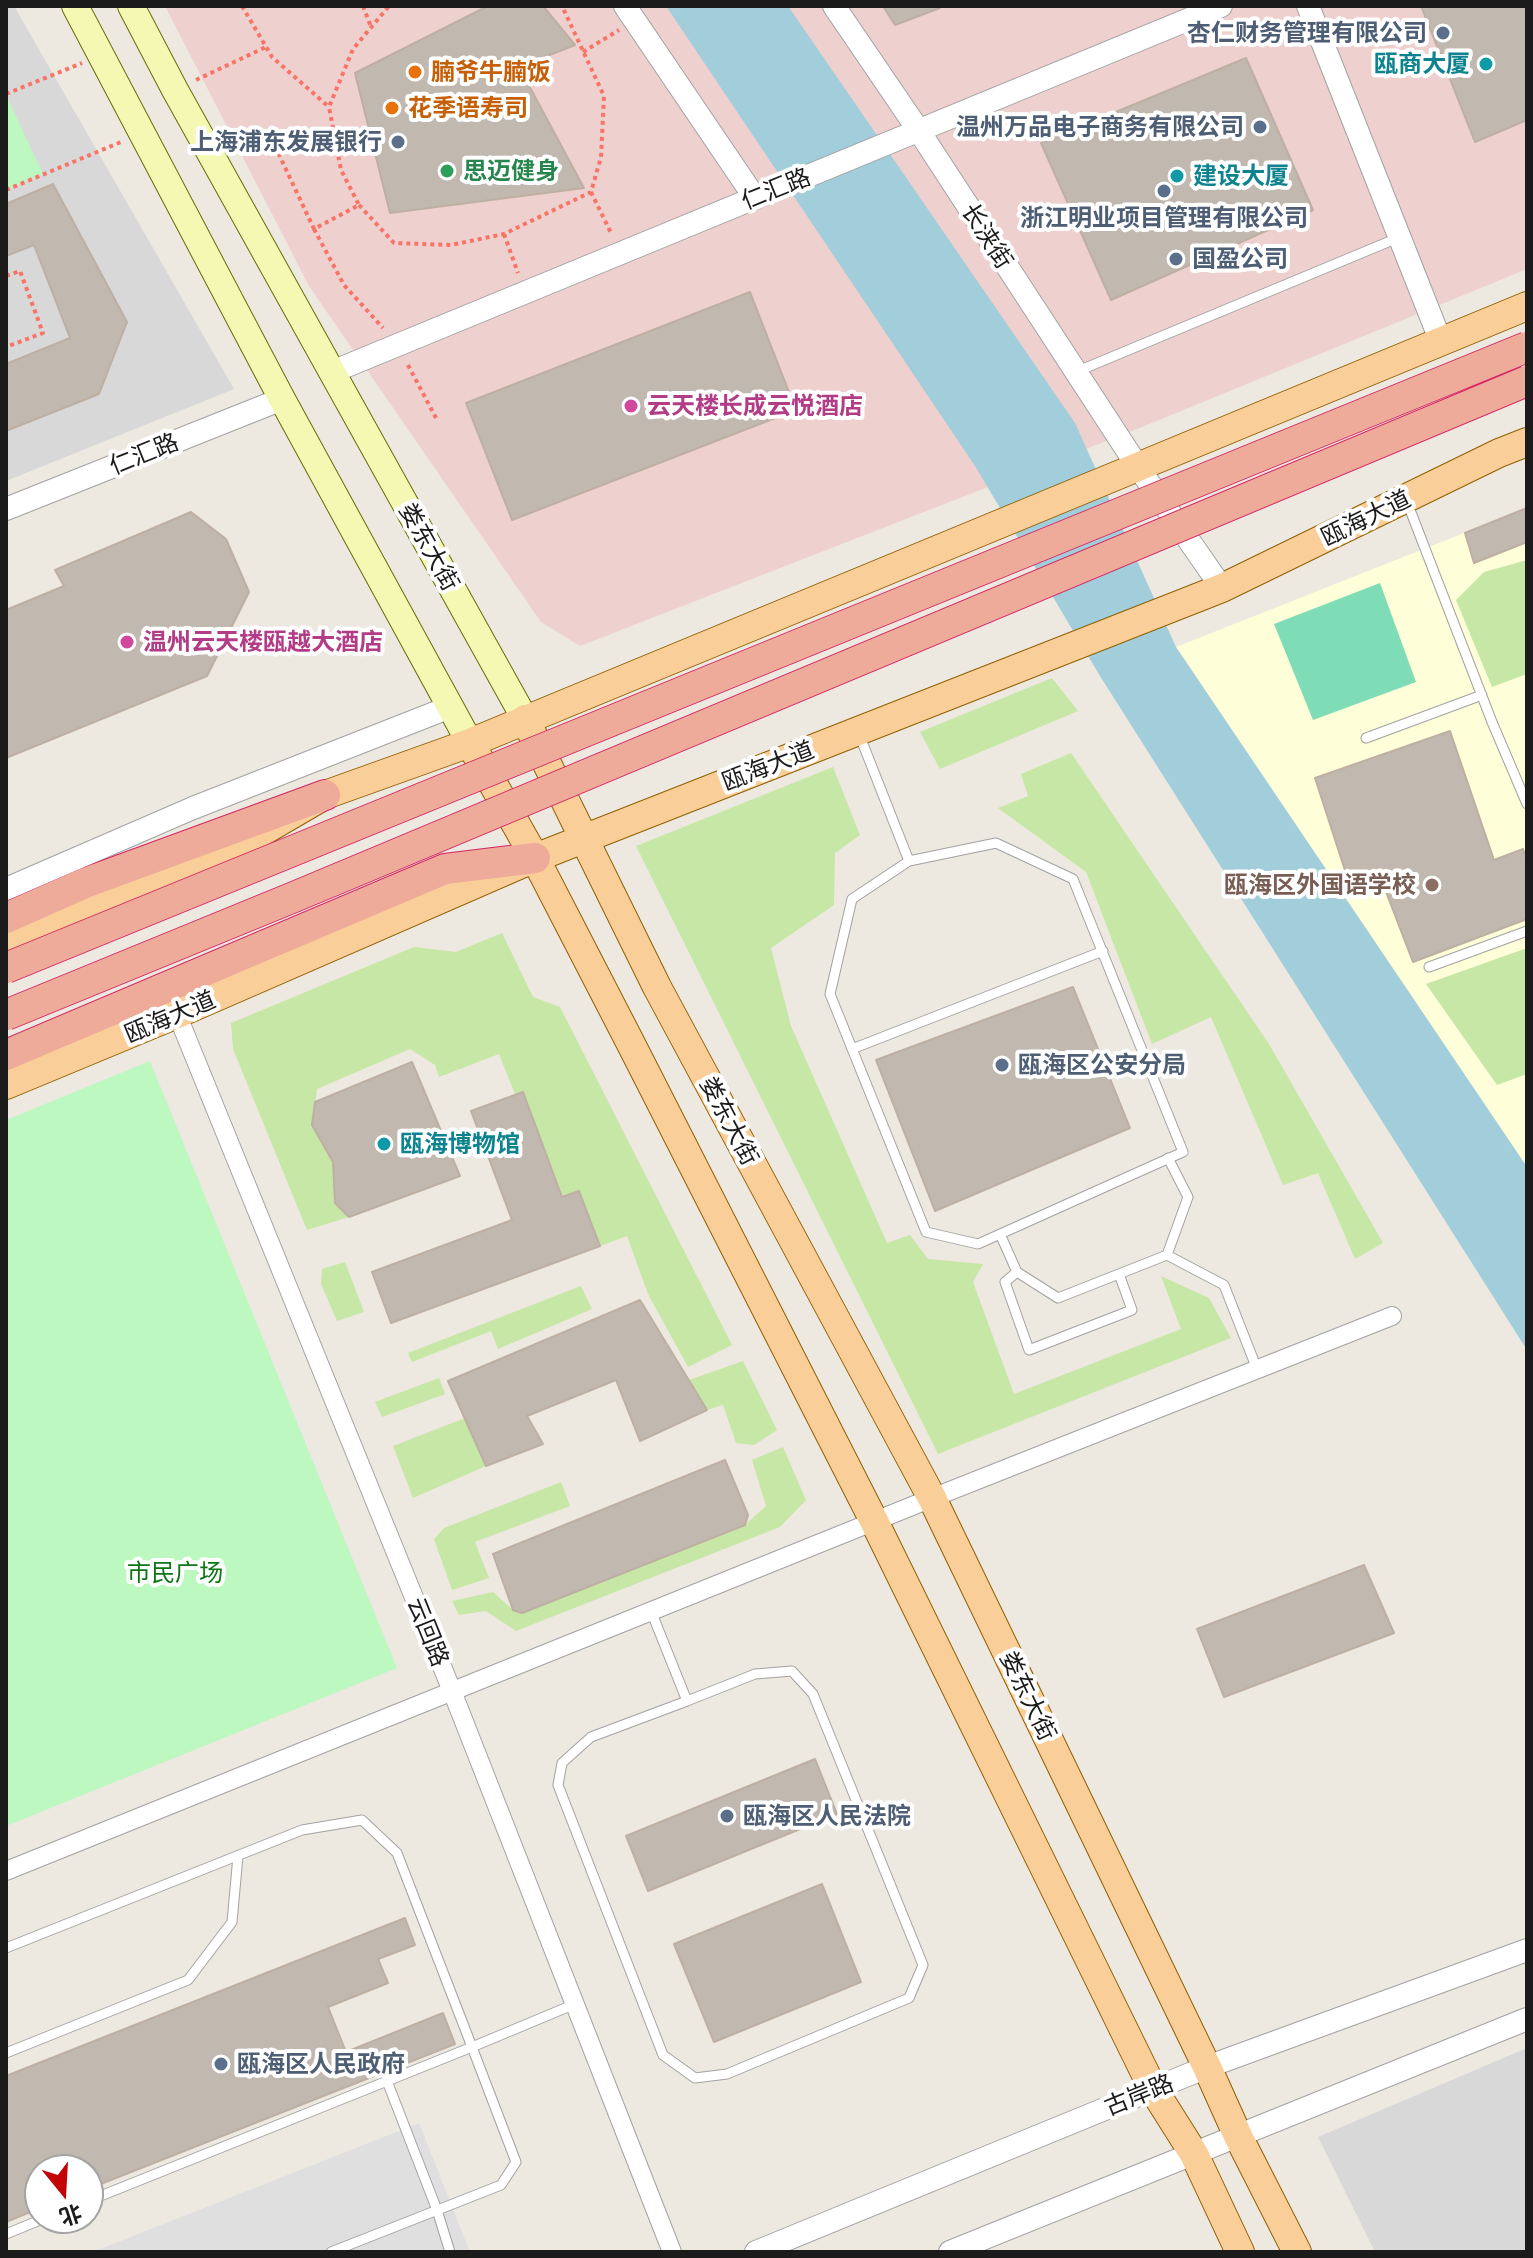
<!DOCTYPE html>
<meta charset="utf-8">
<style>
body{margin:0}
#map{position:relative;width:1533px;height:2258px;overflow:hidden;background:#ede8e0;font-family:Ubuntu,"Noto Sans SC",sans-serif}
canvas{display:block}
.frame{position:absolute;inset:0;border:8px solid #1b1b1b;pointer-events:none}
.north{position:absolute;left:24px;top:2154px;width:80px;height:80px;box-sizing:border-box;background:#fff;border:2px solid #a4a4a4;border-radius:50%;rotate:162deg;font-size:22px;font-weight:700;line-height:32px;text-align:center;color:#1b1b1b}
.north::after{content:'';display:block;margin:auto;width:28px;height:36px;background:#c30305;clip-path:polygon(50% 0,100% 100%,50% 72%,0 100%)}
</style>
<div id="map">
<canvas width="1533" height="2258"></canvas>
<div class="frame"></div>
<div class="north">北</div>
</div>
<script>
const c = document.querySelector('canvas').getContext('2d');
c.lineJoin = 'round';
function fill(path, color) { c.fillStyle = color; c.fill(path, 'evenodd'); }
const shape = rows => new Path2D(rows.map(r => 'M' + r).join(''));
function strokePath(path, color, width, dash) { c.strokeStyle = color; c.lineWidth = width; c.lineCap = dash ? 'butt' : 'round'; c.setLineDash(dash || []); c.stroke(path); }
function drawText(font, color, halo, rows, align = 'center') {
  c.font = font + ' Ubuntu,"Noto Sans SC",sans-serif'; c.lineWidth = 8; c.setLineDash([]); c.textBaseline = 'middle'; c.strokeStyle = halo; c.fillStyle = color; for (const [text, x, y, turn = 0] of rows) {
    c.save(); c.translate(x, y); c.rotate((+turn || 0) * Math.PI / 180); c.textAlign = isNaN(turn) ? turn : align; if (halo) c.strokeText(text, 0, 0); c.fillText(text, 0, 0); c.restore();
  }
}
fill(shape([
 [6,6,14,6,234,389,6,481],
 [1527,2048,1527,2252,1375,2252,1318,2137]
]), '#d9d8d8');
fill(shape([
 [165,6,1527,6,1527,269,1142,427,580,646,541,622,309,286]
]), '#eed0cf');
fill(shape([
 [1527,508,1527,1167,1176,647]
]), '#fefed8');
fill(shape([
 [1527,560,1527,674,1492,687,1456,600,1484,572],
 [1052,678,1078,711,940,769,920,732],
 [1071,753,1269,1044,1383,1243,1355,1259,1318,1173,1283,1185,1211,1017,1152,1044,1086,872,998,808,1028,796,1021,774],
 [833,767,860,835,835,853,834,905,771,948,791,1026,887,1243,910,1235,928,1259,983,1264,973,1282,1014,1394,1181,1329,1161,1276,1209,1298,1231,1338,938,1454,636,846],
 [502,933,533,997,560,1007,732,1345,688,1367,648,1294,627,1236,600,1246,579,1192,563,1197,523,1092,515,1094,499,1054,439,1077,435,1065,410,1049,317,1089,312,1125,333,1162,335,1203,349,1217,307,1230,233,1049,231,1023,414,947,456,952],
 [1527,948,1527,1074,1497,1085,1426,984],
 [345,1262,364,1312,337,1321,321,1284,322,1269],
 [581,1286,592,1309,498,1349,491,1331,412,1362,408,1353],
 [743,1361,777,1430,754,1445,736,1443,723,1405,707,1410,689,1380],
 [439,1378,445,1394,382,1417,375,1402],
 [465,1418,486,1466,413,1498,393,1446],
 [783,1447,806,1500,780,1527,516,1631,486,1611,459,1615,452,1601,493,1592,513,1610,745,1525,766,1506,752,1460],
 [561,1482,570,1506,475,1542,489,1578,452,1590,434,1539,444,1528]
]), '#c7e7a6');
fill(shape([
 [6,95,43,174,6,190],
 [150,1061,397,1668,6,1826,6,1120]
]), '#bcf8c0');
fill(shape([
 [1380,583,1416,682,1313,720,1274,624]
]), '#7edcb6');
fill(shape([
 [419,2123,470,2252,93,2252]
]), '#dfdfdf');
fill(shape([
 [666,6,788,6,1075,423,1176,647,1527,1167,1527,1350,1100,676,975,466]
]), '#a1ceda');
const building = shape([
 [488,6,543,6,575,45,519,67,584,188,390,213,355,73,488,6],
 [883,6,940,6,940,8,895,25,883,6],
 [1421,6,1527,6,1527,120,1475,142,1421,6],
 [1246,58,1313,210,1111,300,1041,143,1246,58],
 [53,184,127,322,99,394,6,431,6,364,70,338,34,245,6,256,6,204,53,184],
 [750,292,796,410,512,520,466,403,750,292],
 [1527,508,1527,542,1474,563,1465,533,1527,508],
 [191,512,226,539,249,592,207,676,6,758,6,610,64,586,55,570,191,512],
 [1450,731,1494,860,1523,849,1527,860,1527,919,1413,962,1383,884,1353,895,1315,778,1450,731],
 [1073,987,1130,1128,935,1211,876,1060,1073,987],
 [412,1062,460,1176,349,1217,335,1203,333,1162,312,1125,315,1102,412,1062],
 [523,1092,562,1197,579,1191,600,1246,391,1323,372,1272,512,1220,471,1111,523,1092],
 [640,1300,707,1410,640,1441,616,1380,527,1416,543,1444,486,1466,448,1381,640,1300],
 [725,1460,748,1515,745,1525,522,1613,513,1610,493,1554,725,1460],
 [1364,1565,1394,1633,1224,1697,1197,1629,1364,1565],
 [815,1759,837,1814,648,1891,626,1836,815,1759],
 [822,1884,861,1982,714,2042,674,1944,822,1884],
 [405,1918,415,1945,378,1959,388,1983,328,2007,346,2052,443,2013,455,2044,88,2189,88,2170,40,2170,40,2208,6,2222,6,2076,405,1918]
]);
fill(building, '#c1b8b0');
strokePath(building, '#beafa3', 2);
const service = shape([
 [1078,371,1400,237],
 [1407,502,1492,722,1527,804],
 [859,734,909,861,852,899,830,994,926,1232,978,1244,1183,1152,1073,879,996,843,909,861],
 [1366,738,1482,695],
 [1429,967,1527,931],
 [852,1049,1103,951],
 [1000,1234,1017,1272,1058,1298,1167,1255,1188,1197,1168,1158],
 [1167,1255,1224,1285,1257,1369],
 [1017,1272,1005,1282,1029,1350,1132,1310,1119,1274],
 [651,1611,687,1701,591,1737,562,1763,558,1785,663,2055,695,2078,727,2074,909,1998,923,1965,813,1694,792,1671,755,1674,687,1701],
 [6,1948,302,1830,362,1820,397,1853,472,2047,575,2004],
 [6,2053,188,1980,232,1922,238,1856],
 [387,2081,437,2210,450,2252],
 [88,2201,472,2047,516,2162,501,2185,331,2252],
 [6,2234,45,2218]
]);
const minor = shape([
 [177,1014,452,1691,672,2252],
 [6,1871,932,1498,1392,1316]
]);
const tertiary = shape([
 [625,6,755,198],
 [834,6,919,131,1138,467,1222,588],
 [1308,6,1441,342],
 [332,372,1221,6],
 [6,509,282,399],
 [6,889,193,808,450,707],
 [756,2252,1207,2067,1527,1950],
 [950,2252,1527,2019]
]);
const secondary = shape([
 [75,6,282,399,470,743],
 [131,6,175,90,525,719]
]);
const primary = shape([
 [525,719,657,987,932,1498,1207,2067,1238,2136,1297,2252],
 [470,743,535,858,630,1042,874,1521,1153,2089,1194,2154,1240,2252],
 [6,943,229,851,325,795,470,743,1527,306],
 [6,1085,177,1014,535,858,1222,588,1499,453,1527,442]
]);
const trunk = shape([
 [6,918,85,883,325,795],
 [6,1055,445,869,535,858]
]);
strokePath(service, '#a2a2a2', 11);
strokePath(minor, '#a2a2a2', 20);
strokePath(tertiary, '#a2a2a2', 24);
strokePath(secondary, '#646e06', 28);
strokePath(primary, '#905f02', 30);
strokePath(trunk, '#d32563', 32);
strokePath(shape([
 [242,6,272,57,329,107],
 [363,6,371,27],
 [583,52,619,30],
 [196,80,266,47],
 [6,94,82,63],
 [275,146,314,229,359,205,341,170,329,107,353,49,389,6],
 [6,190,121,142],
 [591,192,611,233],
 [359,205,394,243,451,245,504,234,591,192,601,157,604,96,562,6],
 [314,229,344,285,383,328],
 [504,234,518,273],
 [6,276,20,271,43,333,6,347],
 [408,365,436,418]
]), '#f87467', 4, [4, 4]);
strokePath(service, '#fff', 9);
strokePath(minor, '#fff', 18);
strokePath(tertiary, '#fff', 22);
strokePath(secondary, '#f5f8b3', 26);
strokePath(primary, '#face98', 28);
strokePath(trunk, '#efab99', 30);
const trunkBridge = shape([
 [6,968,1527,347],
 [6,1015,294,897,1527,381]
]);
strokePath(trunkBridge, '#d32563', 32, []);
strokePath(trunkBridge, '#efab99', 30);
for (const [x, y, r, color] of [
 [1443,33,8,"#5c6f8a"],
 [1486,64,8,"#0f9aa8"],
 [415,72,8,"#e8710a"],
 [392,108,8,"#e8710a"],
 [1260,127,8,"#5c6f8a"],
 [398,142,8,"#5c6f8a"],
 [447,171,8,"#2e9e5b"],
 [1177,176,8,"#0f9aa8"],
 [1164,191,8,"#5c6f8a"],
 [1176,259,8,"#5c6f8a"],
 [631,406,8,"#d1479c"],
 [127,642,8,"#d1479c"],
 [1432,885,8,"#8d6e63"],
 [1002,1065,8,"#5c6f8a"],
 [384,1144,8,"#0f9aa8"],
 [727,1816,8,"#5c6f8a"],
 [221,2064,8,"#5c6f8a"]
]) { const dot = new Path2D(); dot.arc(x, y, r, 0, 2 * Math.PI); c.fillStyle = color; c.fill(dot); strokePath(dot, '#fff', 3); }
drawText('bold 24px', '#4e5e75', '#fff', [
 ["杏仁财务管理有限公司",1427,33,"right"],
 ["温州万品电子商务有限公司",1244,127,"right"],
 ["上海浦东发展银行",382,142,"right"],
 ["浙江明业项目管理有限公司",1164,218,"center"],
 ["国盈公司",1192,259],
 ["瓯海区公安分局",1018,1065],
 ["瓯海区人民法院",743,1816],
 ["瓯海区人民政府",237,2064]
], 'left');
drawText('bold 24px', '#0d838f', '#fff', [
 ["瓯商大厦",1470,64,"right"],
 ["建设大厦",1193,176],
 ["瓯海博物馆",400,1144]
], 'left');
drawText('bold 24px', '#c56008', '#fff', [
 ["腩爷牛腩饭",431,72],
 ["花季语寿司",408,108]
], 'left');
drawText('bold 24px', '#27864d', '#fff', [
 ["思迈健身",463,171]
], 'left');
drawText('24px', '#1b1b1b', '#fff', [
 ["仁汇路",776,189,-22],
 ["长浃街",987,236,57],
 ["仁汇路",144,454,-22],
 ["瓯海大道",1366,518,-26],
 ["娄东大街",429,547,61],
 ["瓯海大道",768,766,-21],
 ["瓯海大道",170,1017,-23],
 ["娄东大街",729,1121,62],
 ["云回路",428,1632,68],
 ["娄东大街",1028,1696,64],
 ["古岸路",1139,2095,-22]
]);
drawText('bold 24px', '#b23c85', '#fff', [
 ["云天楼长成云悦酒店",647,406],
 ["温州云天楼瓯越大酒店",143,642]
], 'left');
drawText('bold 24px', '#785e54', '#fff', [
 ["瓯海区外国语学校",1416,885]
], 'right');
drawText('24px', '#0c7614', '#fff', [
 ["市民广场",175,1573]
]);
</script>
